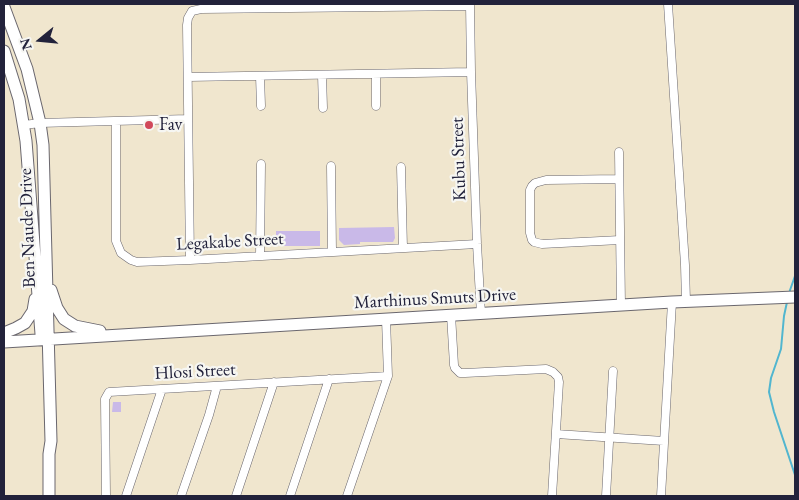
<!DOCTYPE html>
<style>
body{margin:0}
#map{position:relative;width:799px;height:500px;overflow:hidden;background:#f0e6ce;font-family:"EB Garamond",serif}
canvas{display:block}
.frame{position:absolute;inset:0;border:5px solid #22223b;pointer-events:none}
.north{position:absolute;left:15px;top:15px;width:50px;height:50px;-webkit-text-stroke:4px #f6f6f2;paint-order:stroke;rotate:253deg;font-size:14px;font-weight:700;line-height:20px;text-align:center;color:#22223b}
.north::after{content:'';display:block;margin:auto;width:18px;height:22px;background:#22223b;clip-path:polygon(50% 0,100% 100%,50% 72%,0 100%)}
</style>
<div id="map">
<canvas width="799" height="500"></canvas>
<div class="frame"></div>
<div class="north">N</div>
</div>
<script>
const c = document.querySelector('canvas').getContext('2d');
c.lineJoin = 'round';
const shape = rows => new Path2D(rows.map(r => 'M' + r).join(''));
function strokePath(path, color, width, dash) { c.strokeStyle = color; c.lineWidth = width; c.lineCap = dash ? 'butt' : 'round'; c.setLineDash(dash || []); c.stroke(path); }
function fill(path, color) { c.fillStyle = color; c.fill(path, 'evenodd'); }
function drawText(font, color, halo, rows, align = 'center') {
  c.font = font + ' "EB Garamond",serif'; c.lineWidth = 4.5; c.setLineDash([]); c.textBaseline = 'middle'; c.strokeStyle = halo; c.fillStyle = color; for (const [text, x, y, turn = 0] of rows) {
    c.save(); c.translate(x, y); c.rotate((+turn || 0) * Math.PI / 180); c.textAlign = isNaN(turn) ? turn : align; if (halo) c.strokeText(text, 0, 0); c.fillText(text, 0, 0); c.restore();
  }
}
strokePath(shape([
 [795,4,795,7],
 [789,293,795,276],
 [787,302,784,316,781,349,771,378,769,392,774,412,795,475]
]), '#51b6cf', 2);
fill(shape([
 [394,227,395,238,393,242,360,242,360,244,344,245,339,240,339,228],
 [276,231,320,231,320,246,276,246],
 [113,402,121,402,121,412,112,412]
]), '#c9b9e8');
const street = shape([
 [470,4,471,72,477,244,481,314],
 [668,4,685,265,686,302],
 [376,74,376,106],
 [322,75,323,108],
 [260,76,261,106],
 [188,77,471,72],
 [116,121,116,241,121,253,131,260,137,262,190,260,477,244],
 [24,125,40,123,188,119],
 [619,152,621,306],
 [331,166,332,252],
 [401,167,403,248],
 [619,179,546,180,535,183,532,186,530,190,530,233,532,240,534,242,542,244,620,240],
 [260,256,261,164],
 [190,260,187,25,188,18,192,11,201,9,470,6],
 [451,315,454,365,455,368,460,373,465,373,546,369,553,372,558,377,559,382,552,496],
 [556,434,664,441],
 [106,496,105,399,109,392,388,376],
 [126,496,162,389],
 [181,496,209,415,217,386],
 [236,496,274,382],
 [290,496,329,379],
 [347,496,388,376,386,319],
 [606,496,613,371],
 [661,496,672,302]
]);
const secondary = shape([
 [4,7,27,69,40,123,43,145,51,441,49,454,49,496],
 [4,51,19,99,26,141,41,334],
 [51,290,57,308,64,319,75,326,100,331],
 [4,333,16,328,25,323,33,311,35,299],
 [4,342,672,302,795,297]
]);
strokePath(street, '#6a676e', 9);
strokePath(secondary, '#6a676e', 13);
strokePath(street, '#fff', 8);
strokePath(secondary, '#fff', 11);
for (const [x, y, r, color] of [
 [149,125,5,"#d1495b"]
]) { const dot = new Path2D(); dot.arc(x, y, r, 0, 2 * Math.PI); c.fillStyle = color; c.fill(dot); strokePath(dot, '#f6f6f2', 2); }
drawText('18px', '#22223b', '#f6f6f2', [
 ["Fav",159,125]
], 'left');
drawText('18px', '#22223b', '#f6f6f2', [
 ["Kubu Street",459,159,-92],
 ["Ben Naude Drive",28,228,-92],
 ["Legakabe Street",230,242,-3],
 ["Marthinus Smuts Drive",435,299,-3],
 ["Hlosi Street",195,372,-3]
]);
</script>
